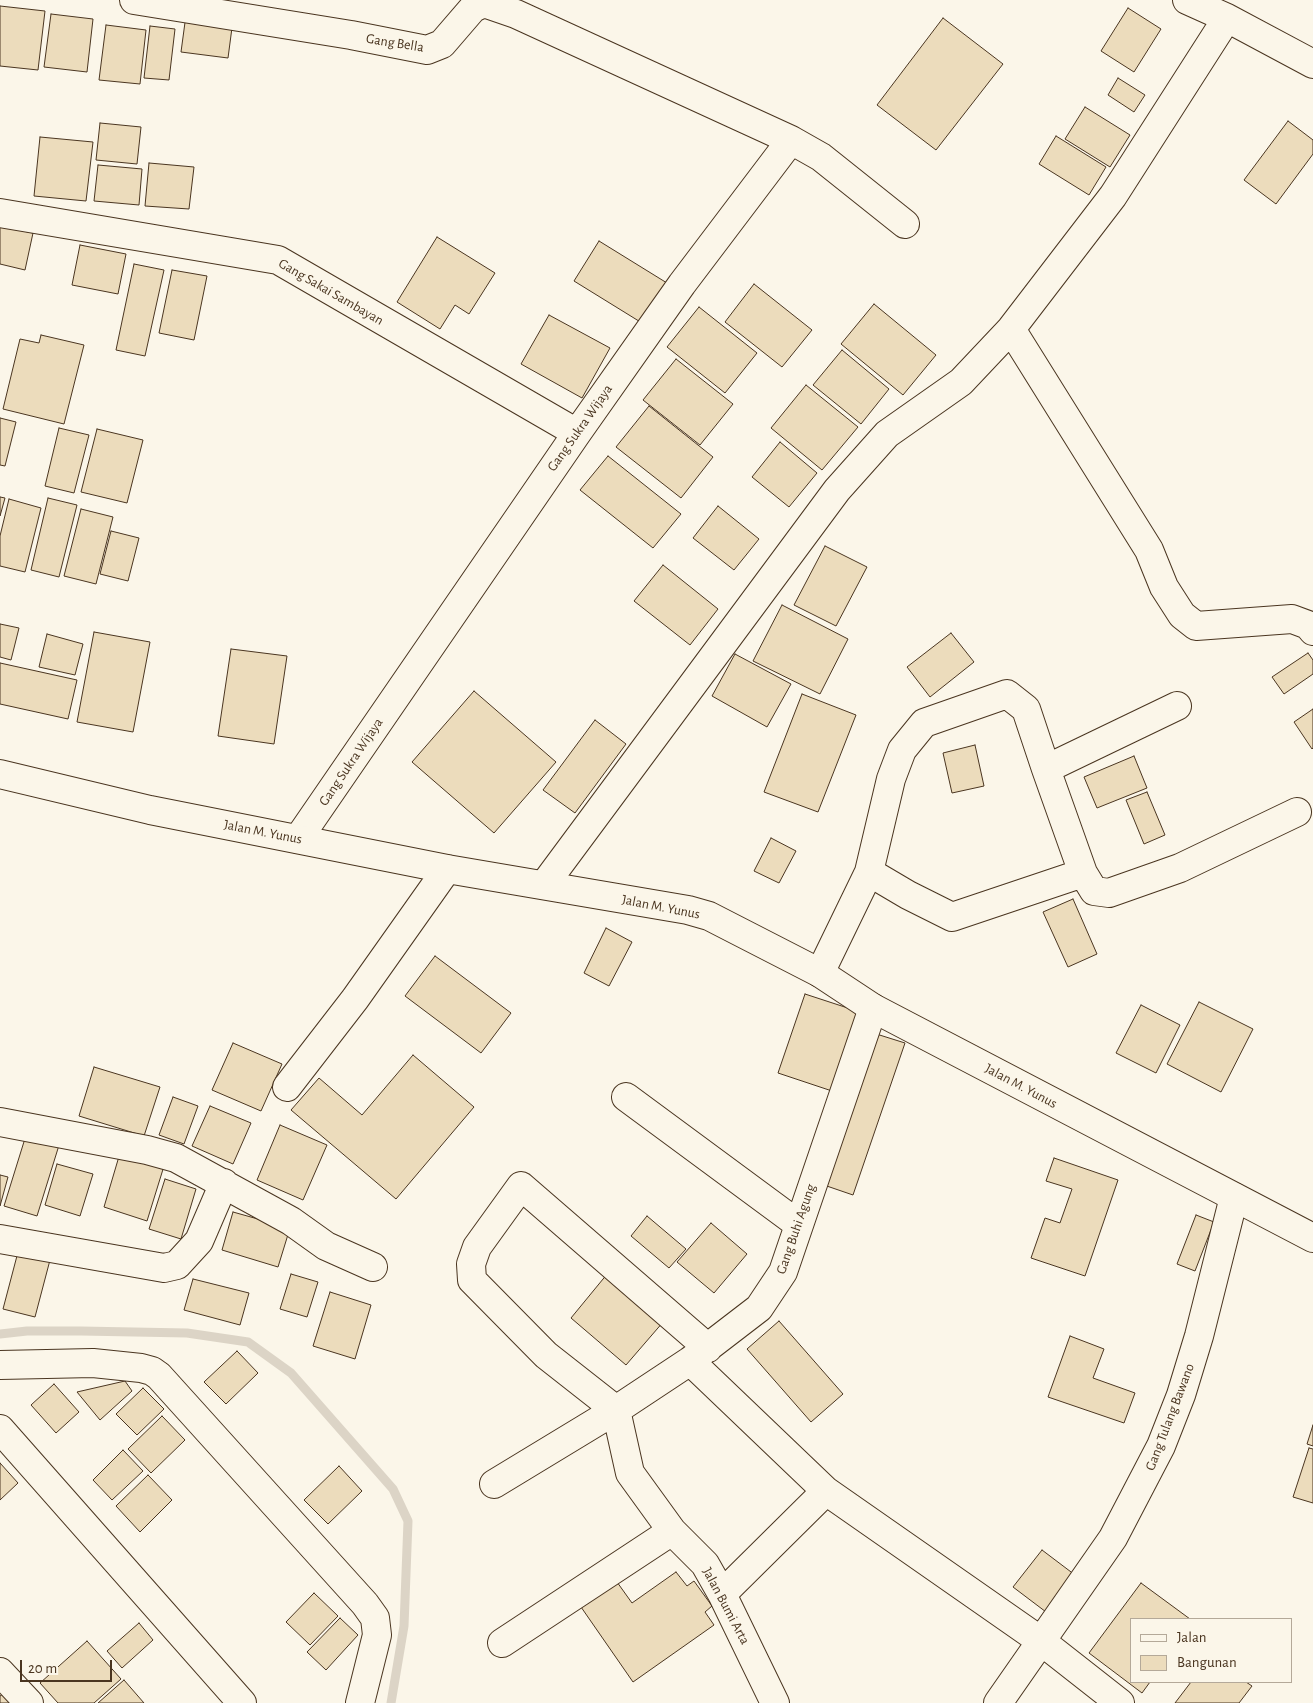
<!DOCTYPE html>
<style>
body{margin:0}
#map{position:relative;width:1313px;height:1703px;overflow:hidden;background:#fbf6e9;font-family:"Alegreya Sans",sans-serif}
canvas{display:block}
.legend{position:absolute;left:1130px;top:1618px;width:162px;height:65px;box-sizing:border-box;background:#fbf6e9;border:1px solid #b4a999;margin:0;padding:6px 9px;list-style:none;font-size:15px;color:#4a3520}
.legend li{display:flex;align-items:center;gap:10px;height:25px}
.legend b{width:25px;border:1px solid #b4a999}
.scale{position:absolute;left:20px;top:1660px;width:92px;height:22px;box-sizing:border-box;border:2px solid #4a3520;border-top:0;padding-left:6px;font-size:15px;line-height:18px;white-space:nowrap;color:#4a3520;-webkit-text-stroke:4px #fbf6e9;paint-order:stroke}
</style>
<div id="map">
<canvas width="1313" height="1703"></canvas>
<ul class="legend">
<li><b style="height:6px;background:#fbf6e9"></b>Jalan</li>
<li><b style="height:14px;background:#ecdcbc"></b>Bangunan</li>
</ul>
<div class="scale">20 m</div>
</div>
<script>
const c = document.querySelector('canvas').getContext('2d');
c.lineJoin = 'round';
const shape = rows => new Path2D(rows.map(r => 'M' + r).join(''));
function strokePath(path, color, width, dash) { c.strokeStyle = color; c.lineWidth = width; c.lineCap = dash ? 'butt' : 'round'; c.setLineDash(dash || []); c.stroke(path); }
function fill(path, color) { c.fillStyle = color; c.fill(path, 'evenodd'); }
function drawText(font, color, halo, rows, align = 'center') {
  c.font = font + ' "Alegreya Sans",sans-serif'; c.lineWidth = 4; c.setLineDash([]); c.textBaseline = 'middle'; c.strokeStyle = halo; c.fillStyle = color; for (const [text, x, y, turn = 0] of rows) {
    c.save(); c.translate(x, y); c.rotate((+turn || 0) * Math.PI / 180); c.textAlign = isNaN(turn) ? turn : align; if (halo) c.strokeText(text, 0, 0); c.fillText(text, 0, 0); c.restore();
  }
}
strokePath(shape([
 [0,1334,27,1331,81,1331,187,1333,248,1342,291,1373,393,1489,408,1521,404,1626,391,1703]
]), '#dcd4c6', 9);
const building = shape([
 [0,6,45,11,38,70,0,66,0,6],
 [1128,8,1161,29,1134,72,1101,51,1128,8],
 [51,14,93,19,87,72,44,67,51,14],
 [186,15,233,20,228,58,181,52,186,15],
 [943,18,1003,64,936,150,877,105,943,18],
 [106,25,146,30,140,84,99,80,106,25],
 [150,26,175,29,169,80,144,78,150,26],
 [1118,78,1145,95,1134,112,1108,95,1118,78],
 [1085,107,1130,135,1110,167,1065,139,1085,107],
 [1288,121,1313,140,1313,154,1276,204,1244,180,1288,121],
 [100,123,141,127,137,164,96,160,100,123],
 [1056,136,1106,167,1089,195,1039,164,1056,136],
 [40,137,93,142,86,201,34,196,40,137],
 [149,163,194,167,189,209,145,206,149,163],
 [98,165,142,169,139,205,94,201,98,165],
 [0,226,33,233,25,270,0,264,0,226],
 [437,237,495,273,469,314,455,305,440,329,397,302,437,237],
 [599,241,667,283,642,323,574,281,599,241],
 [80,245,126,254,118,294,72,285,80,245],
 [134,264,164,270,145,356,116,350,134,264],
 [172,270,207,276,194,340,159,333,172,270],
 [754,284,812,330,782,367,725,322,754,284],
 [874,304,936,355,903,395,841,344,874,304],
 [699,307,757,353,725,393,667,347,699,307],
 [549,315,610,348,582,398,521,364,549,315],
 [41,335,84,345,64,424,3,409,20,339,39,343,41,335],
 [842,350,889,389,861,424,813,385,842,350],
 [676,359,733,404,700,445,643,400,676,359],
 [806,385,858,427,822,470,771,428,806,385],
 [649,406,713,457,681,498,616,447,649,406],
 [0,418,16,422,5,466,0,465,0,418],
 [59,428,89,435,74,493,45,486,59,428],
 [97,429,143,440,127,503,81,492,97,429],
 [780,442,817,473,789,507,752,477,780,442],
 [608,456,681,514,653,548,580,490,608,456],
 [0,497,5,498,0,516,0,497],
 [48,498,77,505,59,577,31,570,48,498],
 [9,499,41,508,25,572,0,566,0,536,9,499],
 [718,506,759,539,734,570,693,538,718,506],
 [81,509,113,517,96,584,64,576,81,509],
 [111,531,139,538,128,581,100,574,111,531],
 [825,546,867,567,836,626,794,605,825,546],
 [663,565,718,609,690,645,634,601,663,565],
 [782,605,848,639,820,694,753,661,782,605],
 [0,624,19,628,11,660,0,657,0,624],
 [94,632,150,642,133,732,77,722,94,632],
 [951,633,974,662,930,697,907,667,951,633],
 [47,634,83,644,75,675,39,667,47,634],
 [231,649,287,656,274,744,218,736,231,649],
 [1308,653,1313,660,1313,674,1284,694,1272,677,1308,653],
 [735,654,791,684,767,727,712,696,735,654],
 [0,663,77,680,68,719,0,704,0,663],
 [474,691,556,762,494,833,412,762,474,691],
 [802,694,856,715,818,812,764,792,802,694],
 [1313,709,1313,748,1312,749,1294,722,1313,709],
 [595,720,626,744,575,813,543,790,595,720],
 [975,745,984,786,952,793,943,753,975,745],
 [1134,756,1147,788,1097,808,1084,777,1134,756],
 [1147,792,1165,835,1144,844,1126,800,1147,792],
 [771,838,796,851,779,883,754,871,771,838],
 [1073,899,1097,954,1068,967,1043,912,1073,899],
 [606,928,632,942,609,986,584,973,606,928],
 [435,956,511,1013,481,1053,405,996,435,956],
 [805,994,860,1012,832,1091,778,1073,805,994],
 [1199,1002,1253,1029,1221,1092,1167,1064,1199,1002],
 [1141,1005,1180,1025,1156,1073,1116,1053,1141,1005],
 [870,1032,905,1043,853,1195,818,1183,870,1032],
 [233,1043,282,1064,261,1111,212,1090,233,1043],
 [413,1055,474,1107,396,1199,291,1110,319,1078,362,1115,413,1055],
 [94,1067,160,1087,144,1136,79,1116,94,1067],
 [173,1097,198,1106,184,1144,159,1135,173,1097],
 [210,1106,251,1123,233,1164,192,1146,210,1106],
 [280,1125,327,1145,303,1200,257,1180,280,1125],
 [27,1132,60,1142,37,1216,4,1206,27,1132],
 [120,1153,164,1166,147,1221,104,1207,120,1153],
 [1054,1158,1118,1180,1085,1276,1031,1258,1045,1218,1060,1223,1072,1189,1046,1181,1054,1158],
 [57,1164,93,1174,80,1216,45,1205,57,1164],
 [0,1175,8,1177,0,1206,0,1175],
 [165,1179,196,1189,181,1239,149,1229,165,1179],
 [233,1212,290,1228,278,1267,222,1250,233,1212],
 [1196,1215,1214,1222,1195,1271,1177,1264,1196,1215],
 [647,1216,686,1249,669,1268,631,1236,647,1216],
 [711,1223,747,1254,714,1293,677,1262,711,1223],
 [18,1252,50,1260,35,1317,3,1309,18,1252],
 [608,1273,664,1321,626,1365,571,1318,608,1273],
 [291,1274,318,1282,307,1317,280,1309,291,1274],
 [193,1279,249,1293,240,1325,184,1310,193,1279],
 [330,1292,371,1305,355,1359,313,1346,330,1292],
 [779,1321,843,1394,811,1422,747,1349,779,1321],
 [1070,1336,1104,1349,1093,1378,1135,1393,1124,1423,1048,1397,1070,1336],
 [237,1351,258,1373,226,1404,204,1382,237,1351],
 [125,1381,132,1391,100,1420,77,1392,125,1381],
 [54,1384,79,1412,56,1433,31,1405,54,1384],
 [143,1388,164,1409,137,1435,116,1414,143,1388],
 [162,1416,185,1440,151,1473,128,1449,162,1416],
 [1313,1425,1313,1446,1307,1444,1313,1425],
 [1309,1448,1313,1449,1313,1503,1293,1497,1309,1448],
 [123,1450,143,1471,112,1500,93,1480,123,1450],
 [0,1463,18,1483,0,1500,0,1463],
 [339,1466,362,1491,328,1524,304,1500,339,1466],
 [148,1475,172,1500,140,1532,116,1506,148,1475],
 [1042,1550,1079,1578,1050,1615,1013,1587,1042,1550],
 [676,1572,687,1586,694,1581,712,1606,705,1612,714,1625,633,1682,581,1607,617,1582,632,1603,676,1572],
 [1141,1583,1190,1619,1132,1619,1132,1682,1150,1682,1142,1693,1089,1653,1141,1583],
 [314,1593,338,1616,310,1645,286,1622,314,1593],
 [340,1618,358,1635,326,1670,307,1652,340,1618],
 [139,1623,153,1640,122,1668,107,1651,139,1623],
 [87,1641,121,1679,94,1703,58,1703,40,1683,87,1641],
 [124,1680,144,1703,98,1703,124,1680],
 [1191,1682,1246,1682,1252,1686,1239,1703,1175,1703,1191,1682],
 [3,1694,12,1703,0,1703,0,1696,3,1694]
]);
fill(building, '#ecdcbc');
strokePath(building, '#4a3520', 1);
const minor = shape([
 [134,0,351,35,427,50,442,44,473,8,484,3,516,14,791,140],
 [1187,0,1227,18,1313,64],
 [0,213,278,260,577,433],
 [1011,329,1149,550,1164,587,1182,615,1196,626,1292,619,1308,625,1313,631],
 [1046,769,1083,873],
 [298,839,577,433,682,284,791,140,821,157,905,224],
 [869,872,908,895,952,917,1083,873,1094,891,1109,893,1180,868,1297,812],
 [544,885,837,490,887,434,961,382,1011,329,1113,196,1227,18],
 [820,973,869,872,891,779,902,750,924,723,1007,694,1026,709,1046,769,1177,706],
 [287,1087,355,999,447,869],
 [626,1097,798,1224],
 [0,1122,147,1150,176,1158,291,1221,326,1246,373,1267],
 [0,1239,164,1268,177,1265,199,1241,224,1183],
 [690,1361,826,1491,1041,1641,1120,1703],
 [0,1365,93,1363,141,1368,152,1371,159,1376,365,1604,375,1618,377,1635,360,1703],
 [0,1429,242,1703],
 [494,1484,616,1410,546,1355,472,1280,471,1264,477,1247,521,1186,708,1348],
 [722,1594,826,1491],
 [502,1643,672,1531],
 [0,1672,29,1703],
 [775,1703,722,1594,705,1564,672,1531,630,1473,616,1410,690,1361,759,1308,783,1272,873,1008],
 [998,1703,1113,1538,1161,1446,1181,1395,1199,1336,1234,1197]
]);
const tertiary = shape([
 [0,774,150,810,447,869,688,910,709,916,820,973,873,1008,1313,1238]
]);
strokePath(minor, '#4a3520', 30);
strokePath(tertiary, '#4a3520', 30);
strokePath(minor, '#fbf6e9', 28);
strokePath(tertiary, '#fbf6e9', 28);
drawText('14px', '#4a3520', '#fbf6e9', [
 ["Gang Bella",395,43,9],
 ["Gang Sakai Sambayan",331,292,30],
 ["Gang Sukra Wijaya",580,428,-55],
 ["Gang Sukra Wijaya",351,762,-56],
 ["Jalan M. Yunus",263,832,11],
 ["Jalan M. Yunus",661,907,11],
 ["Jalan M. Yunus",1021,1086,28],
 ["Gang Buhi Agung",796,1229,-71],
 ["Gang Tulang Bawano",1170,1417,-69],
 ["Jalan Bumi Arta",726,1606,62]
]);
</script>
